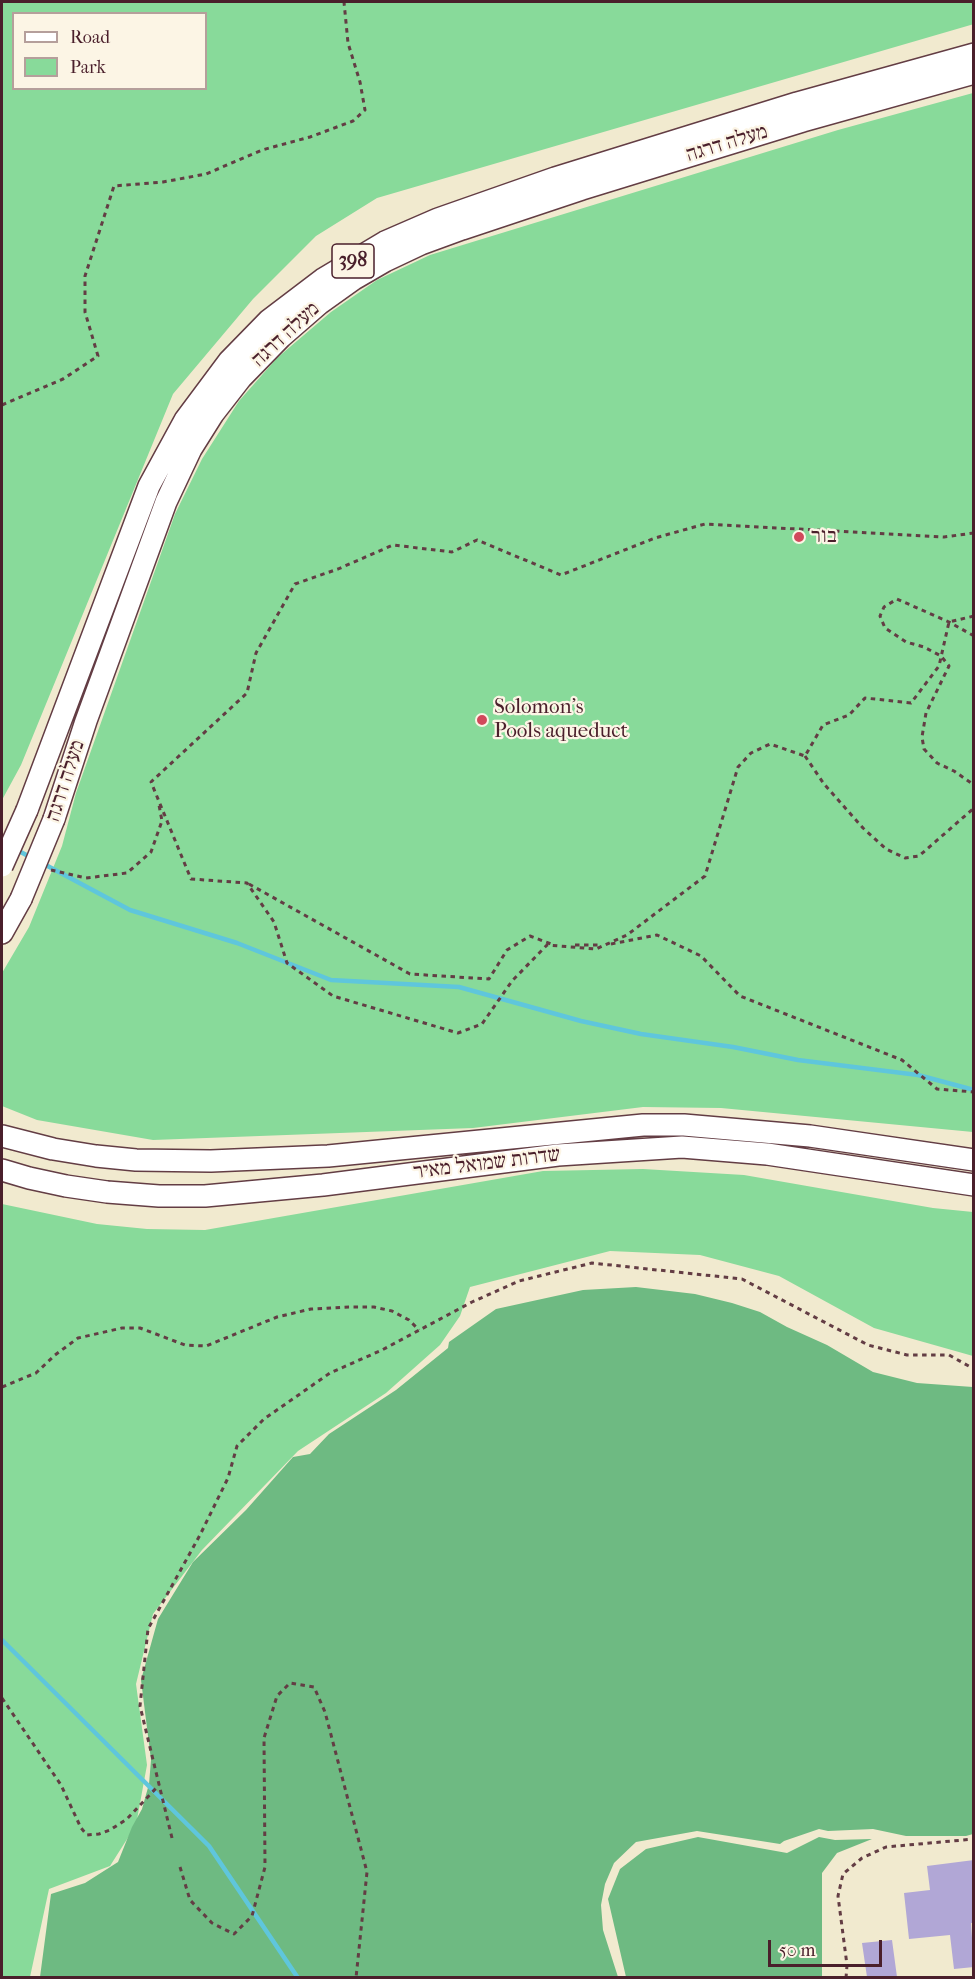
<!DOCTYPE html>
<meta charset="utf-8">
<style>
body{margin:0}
#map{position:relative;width:975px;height:1979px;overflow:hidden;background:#f1eacf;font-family:"IM FELL French Canon",serif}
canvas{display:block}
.frame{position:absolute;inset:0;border:3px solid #4a1f2b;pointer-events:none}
.legend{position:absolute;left:12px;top:12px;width:195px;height:78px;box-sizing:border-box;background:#fcf5e5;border:2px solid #b59f9b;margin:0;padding:8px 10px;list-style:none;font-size:18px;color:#4a1f2b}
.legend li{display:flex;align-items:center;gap:12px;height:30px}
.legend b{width:30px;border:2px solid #b59f9b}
.scale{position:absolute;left:768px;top:1940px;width:114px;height:27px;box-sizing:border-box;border:3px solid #4a1f2b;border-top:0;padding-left:8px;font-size:18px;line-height:21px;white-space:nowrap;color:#4a1f2b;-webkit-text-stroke:4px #fcf5e5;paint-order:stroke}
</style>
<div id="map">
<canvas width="975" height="1979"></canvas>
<div class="frame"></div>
<ul class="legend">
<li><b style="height:8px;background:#fff"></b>Road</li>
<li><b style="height:16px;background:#88da9a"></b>Park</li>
</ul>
<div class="scale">50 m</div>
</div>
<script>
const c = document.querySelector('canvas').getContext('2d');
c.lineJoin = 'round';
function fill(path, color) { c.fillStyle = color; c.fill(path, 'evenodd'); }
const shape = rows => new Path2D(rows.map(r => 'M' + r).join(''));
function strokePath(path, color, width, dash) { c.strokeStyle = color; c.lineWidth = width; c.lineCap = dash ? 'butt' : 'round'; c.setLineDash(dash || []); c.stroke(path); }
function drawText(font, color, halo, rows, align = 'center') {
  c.font = font + ' "IM FELL French Canon","Frank Ruhl Libre",serif'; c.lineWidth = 4.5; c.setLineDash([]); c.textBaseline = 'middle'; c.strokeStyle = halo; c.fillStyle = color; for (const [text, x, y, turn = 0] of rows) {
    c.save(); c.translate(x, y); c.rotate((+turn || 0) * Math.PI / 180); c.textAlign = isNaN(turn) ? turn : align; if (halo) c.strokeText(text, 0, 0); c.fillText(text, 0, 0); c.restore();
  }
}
fill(shape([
 [2,2,973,2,974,24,377,198,316,236,253,299,173,394,21,765,2,800],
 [14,14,206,14,206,88,14,88],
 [973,93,973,1132,721,1108,643,1107,473,1128,153,1140,37,1120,2,1106,2,973,29,927,62,846,76,793,175,514,202,459,239,401,277,358,331,312,377,280,430,255,838,130],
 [643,1169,744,1175,933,1208,973,1212,973,1356,874,1328,779,1276,700,1255,610,1251,470,1287,460,1316,440,1345,386,1393,298,1451,202,1550,153,1614,136,1684,147,1765,136,1825,110,1866,49,1889,30,1977,2,1977,2,1204,97,1224,147,1229,205,1230,543,1171]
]), '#88da9a');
fill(shape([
 [636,1287,695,1294,732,1303,760,1312,787,1327,827,1345,873,1372,917,1383,973,1387,973,1834,966,1836,906,1836,873,1829,828,1831,819,1829,784,1841,780,1844,697,1831,636,1842,614,1863,605,1884,601,1905,603,1930,618,1977,40,1977,51,1894,85,1883,118,1862,132,1827,142,1809,149,1784,151,1760,141,1680,158,1619,193,1562,246,1510,293,1457,310,1454,329,1434,396,1390,448,1348,449,1342,496,1309,583,1290],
 [698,1837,787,1853,819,1837,835,1840,872,1839,837,1853,822,1873,822,1977,626,1977,608,1899,620,1869,646,1849]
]), '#6eba82');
strokePath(shape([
 [15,849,32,858],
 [42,863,130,910,237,943,331,980,459,987,581,1021,641,1034,733,1047,798,1060,918,1075,974,1090],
 [2,1640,209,1846,298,1978]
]), '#5fc6dc', 4.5);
fill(shape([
 [974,1860,974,1923,971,1923,974,1967,954,1969,950,1935,909,1939,904,1893,930,1890,927,1866],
 [892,1940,897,1977,867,1977,862,1943]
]), '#b1a7d6');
const major = shape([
 [27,810,149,486,185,420,229,361,269,320,323,279,385,242,438,219,555,178,797,103,974,54],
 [54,819,86,721,166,502,191,449,213,414,241,378,281,337,319,304,354,279,385,261,421,244,462,229,582,189,803,121,974,73],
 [2,933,21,899],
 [2,1136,53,1149,96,1156,136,1160,211,1161,328,1156,643,1125,684,1125,810,1136,974,1160],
 [2,1170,29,1178,66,1186,107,1192,159,1196,205,1196,323,1185,558,1155,682,1147,767,1154,974,1185]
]);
strokePath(major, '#633d44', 24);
strokePath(shape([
 [2,405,63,379,98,356,85,312,85,276,114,186,163,182,206,174,262,150,310,137,353,121,365,110,360,82,348,43,344,2],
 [974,533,944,537,705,524,655,538,561,575,477,540,452,552,393,545,338,569,295,584,256,653,247,693,151,782,191,879,247,883,274,922,287,963,333,996,458,1033,482,1024,512,981,547,945,596,949,627,935,705,876,738,767,751,753,770,744,805,756,823,725,849,715,865,698,911,703,939,666,949,622,974,616],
 [974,636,949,622,897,599,884,607,880,616,885,628,906,642,924,647,941,656,949,666,926,713,922,737,924,749,937,763,954,771,974,785],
 [805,756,824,784,863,828,886,849,905,858,919,856,974,808],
 [51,870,86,878,127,873,151,852,162,821,159,805],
 [249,884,410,974,489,979,507,950,530,936,551,944],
 [611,944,657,935,701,956,740,996,902,1060,937,1089,974,1092],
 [575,945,601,945],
 [2,1387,36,1373,55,1355,78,1338,122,1328,140,1328,185,1345,206,1346,277,1317,311,1309,349,1307,374,1307,392,1311,409,1320,419,1330],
 [2,1698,61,1785,81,1828,87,1835,99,1834,110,1830,127,1819,159,1785],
 [172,1838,140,1706,148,1629,200,1535,228,1478,237,1446,264,1419,330,1373,382,1350,472,1302,519,1281,592,1263,742,1279,868,1345,907,1355,949,1355,974,1369],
 [180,1867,190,1900,212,1923,234,1934,252,1916,265,1867,264,1738,277,1696,290,1683,314,1687,325,1712,367,1872,356,1978],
 [846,1978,847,1965,838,1896,843,1874,862,1858,886,1847,974,1839]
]), '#633d44', 3, [4.5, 4.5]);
strokePath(major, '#fff', 21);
const majorBridge = shape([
 [2,866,27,810],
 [21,899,54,819]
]);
strokePath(majorBridge, '#633d44', 24, []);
strokePath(majorBridge, '#fff', 21);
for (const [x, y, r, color] of [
 [799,537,6,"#d1495b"],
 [482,720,6,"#d1495b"]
]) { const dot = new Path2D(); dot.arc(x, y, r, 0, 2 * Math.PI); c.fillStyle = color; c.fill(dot); strokePath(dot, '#fcf5e5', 2); }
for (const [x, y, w] of [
 [353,261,42]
]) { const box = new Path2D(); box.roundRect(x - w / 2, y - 17, w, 34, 4.5); c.fillStyle = '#fcf5e5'; c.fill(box); strokePath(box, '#4a1f2b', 1.5); }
drawText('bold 20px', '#4a1f2b', null, [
 ["398",353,261]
]);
drawText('21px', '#4a1f2b', '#fcf5e5', [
 ["מעלה דרגה",727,144,-17],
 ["מעלה דרגה",286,335,-43],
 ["מעלה דרגה",66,781,-72],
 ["שדרות שמואל מאיר",487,1164,-7]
]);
drawText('21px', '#4a1f2b', '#fcf5e5', [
 ["בור",811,537],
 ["Solomon's",494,708],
 ["Pools aqueduct",494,732]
], 'left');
</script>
